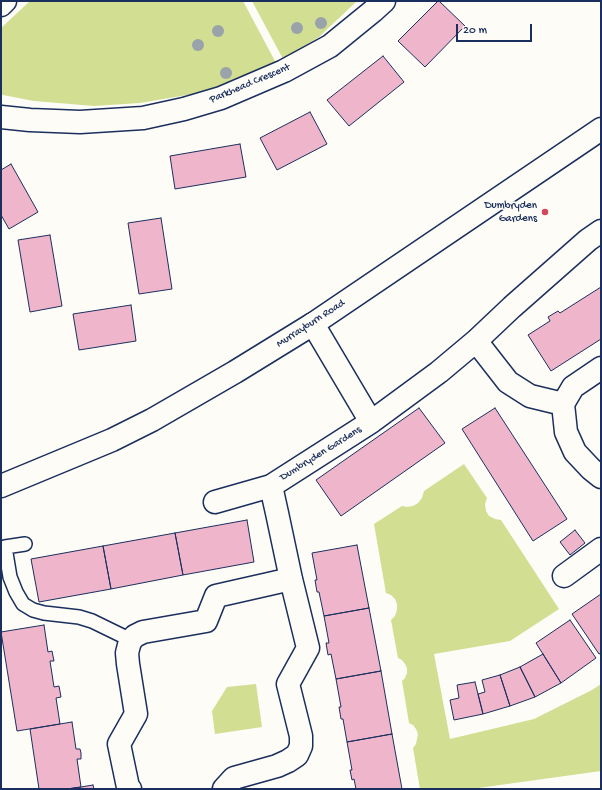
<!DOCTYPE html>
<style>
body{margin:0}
#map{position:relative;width:602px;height:790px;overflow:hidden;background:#fdfcf7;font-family:"Gochi Hand",sans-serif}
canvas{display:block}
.frame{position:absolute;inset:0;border:2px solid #1b2f5e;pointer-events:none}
.scale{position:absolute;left:456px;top:24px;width:76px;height:18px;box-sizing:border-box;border:2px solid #1b2f5e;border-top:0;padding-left:5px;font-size:12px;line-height:14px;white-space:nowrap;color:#1b2f5e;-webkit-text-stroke:3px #fdfcf7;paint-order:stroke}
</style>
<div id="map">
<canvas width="602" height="790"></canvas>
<div class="frame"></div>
<div class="scale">20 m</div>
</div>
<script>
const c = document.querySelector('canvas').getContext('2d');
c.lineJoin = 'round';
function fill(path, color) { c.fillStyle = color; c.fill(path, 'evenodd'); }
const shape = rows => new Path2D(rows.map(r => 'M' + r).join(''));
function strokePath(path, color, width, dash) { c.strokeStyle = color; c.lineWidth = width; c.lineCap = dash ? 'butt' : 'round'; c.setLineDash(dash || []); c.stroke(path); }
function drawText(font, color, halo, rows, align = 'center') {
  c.font = font + ' "Gochi Hand",sans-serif'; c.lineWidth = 3; c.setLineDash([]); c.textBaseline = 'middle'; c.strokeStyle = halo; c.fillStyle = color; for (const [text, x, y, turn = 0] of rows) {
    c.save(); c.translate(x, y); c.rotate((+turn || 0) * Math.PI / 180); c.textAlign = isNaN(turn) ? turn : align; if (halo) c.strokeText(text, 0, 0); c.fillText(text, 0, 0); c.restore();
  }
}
fill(shape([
 [30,1,243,1,276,63,232,83,199,93,140,103,94,106,34,101,3,95,1,94,1,28],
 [252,1,357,1,319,37,283,59],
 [464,464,487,498,485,504,486,511,489,516,495,519,501,520,559,609,510,641,434,654,450,739,534,719,592,690,601,684,601,771,471,789,420,789,413,748,416,744,418,734,416,729,413,725,409,723,402,681,405,678,407,673,407,668,405,664,402,660,398,658,391,620,395,616,397,610,397,604,395,599,391,595,386,593,374,524,402,506,407,507,413,506,418,503,422,498,424,491],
 [256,684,262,727,215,734,212,711,227,687]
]), '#d2de92');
const building = shape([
 [438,1,439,1,465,26,425,67,398,41,438,1],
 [383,56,404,82,349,126,327,100,383,56],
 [310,112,327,144,277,170,260,138,310,112],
 [240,144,246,177,175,189,170,156,240,144],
 [11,164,38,212,9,229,1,215,1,170,11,164],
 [161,218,172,289,139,294,128,223,161,218],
 [50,235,62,306,30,312,18,240,50,235],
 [601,287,601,339,551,371,528,335,550,321,548,317,558,311,560,313,601,287],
 [131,305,136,341,79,350,73,314,131,305],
 [419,408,445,443,341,516,316,480,419,408],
 [495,408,567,519,533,541,462,429,495,408],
 [247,520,254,562,183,575,175,533,247,520],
 [575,530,585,543,570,555,560,542,575,530],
 [175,533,183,575,111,589,103,546,175,533],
 [357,545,369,608,324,616,319,592,317,592,315,580,317,580,312,553,357,545],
 [103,546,111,589,39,602,31,559,103,546],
 [601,594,601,653,599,654,572,614,601,594],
 [369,608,381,671,336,679,331,654,328,655,326,643,329,643,324,616,369,608],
 [570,620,596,658,561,683,536,643,570,620],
 [44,625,48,652,52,651,54,661,50,661,54,687,59,686,61,697,56,698,60,724,17,731,1,632,44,625],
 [543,654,561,683,535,697,520,667,543,654],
 [520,667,535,697,510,706,500,675,520,667],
 [381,671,392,734,347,742,343,719,341,719,339,707,341,707,336,679,381,671],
 [500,675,510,706,483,714,478,694,485,692,482,680,500,675],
 [475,682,483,714,454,720,450,700,459,698,457,685,475,682],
 [72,722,76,749,80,749,81,753,81,759,77,759,81,787,67,789,39,789,30,729,72,722],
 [392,734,402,789,356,789,354,779,352,780,350,770,352,770,347,742,392,734],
 [93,785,94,789,67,789,81,787,93,785]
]);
fill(building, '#efb6cb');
strokePath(building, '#1b2f5e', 1);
const service = shape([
 [25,544,5,547,10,577,16,592,23,604,33,610,44,613,79,617,92,621,131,640]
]);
const minor = shape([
 [1,5,5,1],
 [1,117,30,120,80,122,143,118,184,109,221,98,284,71,330,46,373,11,384,1],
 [313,324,371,422],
 [476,341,508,382,530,396,563,404,566,432,575,452,591,469,601,477],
 [563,404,573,387,601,368],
 [215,502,271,486,371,422,439,372,476,341,512,307,588,240,601,231],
 [564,576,601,549],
 [130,789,128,787,119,744,136,714,128,664,127,653,129,645,131,640,135,636,143,632,206,621,216,596,291,579],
 [224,789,234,778,277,766,288,761,297,755,301,746,301,736,288,684,308,648,291,579,277,513,271,486]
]);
const tertiary = shape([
 [1,486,112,440,152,420,235,372,313,324,601,129]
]);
strokePath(service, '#1b2f5e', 16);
strokePath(minor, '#1b2f5e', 25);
strokePath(tertiary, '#1b2f5e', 25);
strokePath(service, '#fdfcf7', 13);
strokePath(minor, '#fdfcf7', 22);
strokePath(tertiary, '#fdfcf7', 22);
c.fillStyle = '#9aa3aa';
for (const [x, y] of [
 [321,23],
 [297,28],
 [218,31],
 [198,45],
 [226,73]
]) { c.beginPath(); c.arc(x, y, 6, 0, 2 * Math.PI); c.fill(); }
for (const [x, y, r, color] of [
 [545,212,4,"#d1495b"]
]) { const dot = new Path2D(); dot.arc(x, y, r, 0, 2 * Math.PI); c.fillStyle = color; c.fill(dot); strokePath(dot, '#fdfcf7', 1.5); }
drawText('11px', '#1b2f5e', '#fdfcf7', [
 ["Parkhead Crescent",250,84,-23],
 ["Murrayburn Road",311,324,-33],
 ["Dumbryden Gardens",321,454,-32]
]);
drawText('11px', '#1b2f5e', '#fdfcf7', [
 ["Dumbryden",537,206],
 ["Gardens",537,219]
], 'right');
</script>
